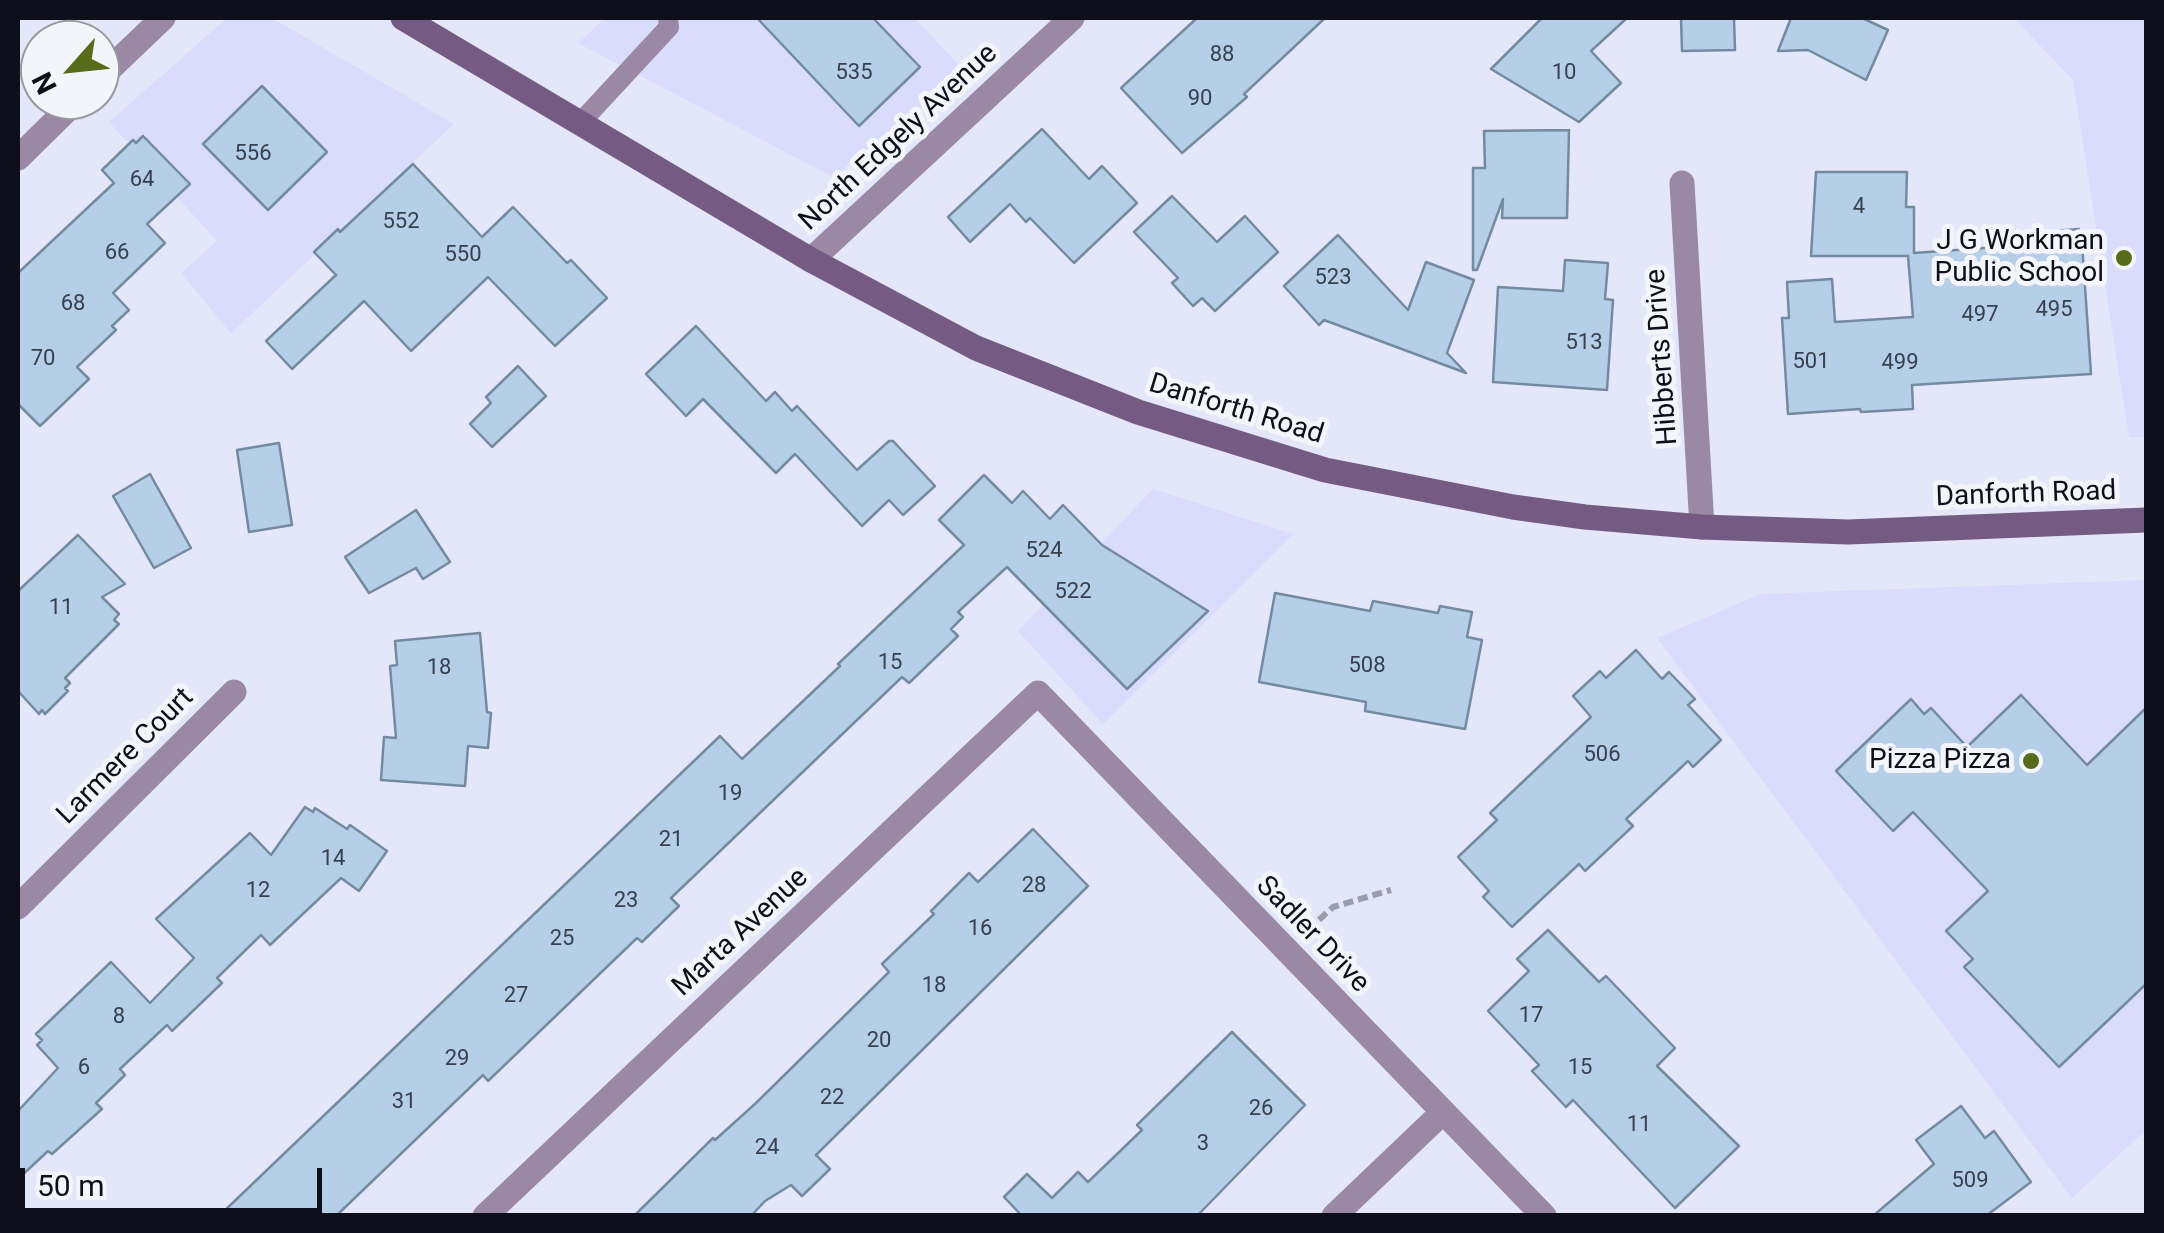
<!DOCTYPE html>
<style>
body{margin:0}
#map{position:relative;width:2164px;height:1233px;overflow:hidden;background:#e4e6f9;font-family:Roboto,sans-serif}
canvas{display:block}
.frame{position:absolute;inset:0;border:20px solid #0e0f1a;pointer-events:none}
.north{position:absolute;left:20px;top:20px;width:100px;height:100px;box-sizing:border-box;background:#f4f4fb;border:2px solid #9898a1;border-radius:50%;rotate:243deg;font-size:28px;font-weight:700;line-height:40px;text-align:center;color:#0e0f1a}
.north::after{content:'';display:block;margin:auto;width:35px;height:45px;background:#566c1b;clip-path:polygon(50% 0,100% 100%,50% 72%,0 100%)}
.scale{position:absolute;left:20px;top:1168px;width:302px;height:45px;box-sizing:border-box;border:5px solid #0e0f1a;border-top:0;padding-left:12px;font-size:30px;line-height:35px;white-space:nowrap;color:#0e0f1a;-webkit-text-stroke:8px #f4f4fb;paint-order:stroke}
</style>
<div id="map">
<canvas width="2164" height="1233"></canvas>
<div class="frame"></div>
<div class="north">N</div>
<div class="scale">50 m</div>
</div>
<script>
const c = document.querySelector('canvas').getContext('2d');
c.lineJoin = 'round';
function fill(path, color) { c.fillStyle = color; c.fill(path, 'evenodd'); }
const shape = rows => new Path2D(rows.map(r => 'M' + r).join(''));
function strokePath(path, color, width, dash) { c.strokeStyle = color; c.lineWidth = width; c.lineCap = dash ? 'butt' : 'round'; c.setLineDash(dash || []); c.stroke(path); }
function drawText(font, color, halo, rows, align = 'center') {
  c.font = font + ' Roboto,sans-serif'; c.lineWidth = 10; c.setLineDash([]); c.textBaseline = 'middle'; c.strokeStyle = halo; c.fillStyle = color; for (const [text, x, y, turn = 0] of rows) {
    c.save(); c.translate(x, y); c.rotate((+turn || 0) * Math.PI / 180); c.textAlign = isNaN(turn) ? turn : align; if (halo) c.strokeText(text, 0, 0); c.fillText(text, 0, 0); c.restore();
  }
}
fill(shape([
 [234,18,272,18,454,124,231,333,181,273,217,241,109,122,225,20],
 [605,18,915,18,965,72,833,177,578,43],
 [2014,18,2146,18,2146,437,2129,437,2073,80],
 [1153,489,1293,534,1103,724,1018,631],
 [2146,580,2146,1130,2072,1198,1657,638,1761,594]
]), '#d9dcfc');
const building = shape([
 [757,18,873,18,920,67,859,126,757,18],
 [1197,18,1325,18,1244,94,1247,97,1182,153,1121,88,1197,18],
 [1542,18,1627,18,1591,51,1621,83,1579,122,1491,69,1542,18],
 [1681,18,1734,18,1735,50,1682,51,1681,18],
 [1791,18,1862,18,1888,30,1866,80,1808,50,1778,51,1791,18],
 [262,86,327,152,268,210,203,144,262,86],
 [1042,129,1089,179,1102,166,1137,203,1074,263,1030,218,1026,222,1010,204,970,242,948,217,1042,129],
 [1569,130,1567,218,1502,218,1503,199,1477,270,1473,270,1473,168,1485,168,1484,131,1569,130],
 [143,136,190,184,147,224,165,243,113,293,129,310,112,326,116,330,77,367,89,379,40,426,18,404,18,273,114,183,102,170,133,140,136,143,143,136],
 [413,164,482,237,513,207,567,263,571,260,607,298,555,346,488,277,411,351,364,301,292,369,266,341,336,275,314,252,338,229,340,232,413,164],
 [1816,172,1907,172,1906,207,1914,207,1914,253,2042,244,2042,232,2079,229,2080,243,2082,243,2091,374,1912,385,1913,409,1861,412,1860,409,1788,414,1782,318,1789,318,1787,282,1832,279,1835,322,1913,317,1908,256,1811,256,1816,172],
 [1172,196,1217,242,1245,216,1278,252,1215,311,1202,298,1193,306,1172,283,1178,278,1134,232,1172,196],
 [1338,235,1408,310,1426,262,1474,280,1447,353,1466,373,1324,320,1319,325,1284,286,1338,235],
 [1565,260,1608,263,1605,299,1613,300,1607,390,1493,382,1498,287,1563,291,1565,260],
 [696,326,766,401,775,392,792,411,797,406,857,470,889,441,893,441,935,486,903,515,889,500,862,526,795,454,776,473,703,399,686,416,646,374,696,326],
 [518,366,546,396,492,447,470,424,491,403,486,397,518,366],
 [279,443,292,525,249,532,237,450,279,443],
 [150,474,191,548,154,568,113,496,150,474],
 [984,475,1012,503,1023,491,1050,519,1063,505,1102,545,1208,611,1127,689,1007,567,958,612,963,617,951,629,958,636,909,683,902,677,671,898,679,906,642,942,637,938,488,1081,483,1075,336,1216,219,1216,720,736,742,759,840,666,838,664,964,545,939,520,984,475],
 [416,510,450,562,423,579,416,568,369,593,345,557,416,510],
 [78,535,125,584,102,597,119,614,114,620,119,624,65,678,70,683,65,688,68,691,45,714,42,710,39,714,18,691,18,591,78,535],
 [1275,593,1370,611,1373,601,1438,613,1440,606,1472,612,1467,637,1482,640,1465,729,1365,711,1366,702,1259,682,1275,593],
 [480,633,487,712,491,713,488,748,468,746,465,786,381,780,384,737,396,738,390,666,397,665,395,641,480,633],
 [1636,650,1662,679,1669,672,1695,699,1688,705,1721,740,1693,767,1688,761,1626,819,1633,826,1585,871,1579,864,1512,927,1483,897,1489,891,1458,857,1497,820,1490,813,1591,717,1573,696,1600,671,1606,678,1636,650],
 [2021,695,2087,765,2146,708,2146,984,2059,1067,1964,967,1973,959,1946,931,1988,891,1913,812,1893,831,1836,771,1911,699,1924,714,1931,708,1967,747,2021,695],
 [305,807,313,812,315,808,347,829,350,825,387,851,359,891,341,878,270,945,261,935,217,978,222,983,172,1031,167,1025,120,1069,125,1075,96,1103,102,1109,52,1154,48,1151,18,1179,18,1111,58,1068,37,1045,42,1040,36,1034,111,962,150,1003,194,958,156,919,250,833,271,855,305,807],
 [1033,829,1088,886,816,1155,830,1169,802,1196,791,1185,765,1201,751,1216,634,1216,713,1138,715,1140,756,1103,889,972,882,964,934,914,931,911,969,873,978,882,1033,829],
 [1548,930,1599,982,1606,976,1675,1048,1657,1066,1739,1146,1675,1208,1573,1100,1566,1107,1532,1071,1539,1065,1488,1011,1529,971,1517,959,1548,930],
 [1232,1032,1305,1105,1197,1216,1022,1216,1004,1197,1027,1174,1052,1198,1078,1172,1088,1182,1142,1130,1137,1125,1232,1032],
 [1961,1106,1985,1138,1994,1131,2031,1182,1986,1216,1873,1216,1934,1164,1916,1140,1961,1106]
]);
fill(building, '#b6cfe8');
strokePath(building, '#748aa1', 2.5);
strokePath(shape([
 [1308,930,1333,907,1391,890]
]), '#9a9bab', 6, [10, 5]);
strokePath(shape([
 [581,122,669,27,668,18]
]), '#9a88a5', 20);
strokePath(shape([
 [100,78,163,18],
 [18,158,77,100],
 [1682,183,1702,527],
 [811,260,1072,18],
 [18,907,234,692],
 [485,1216,1038,693,1544,1216],
 [1334,1216,1442,1113]
]), '#9a88a5', 25);
strokePath(shape([
 [403,18,811,260,976,348,1138,412,1325,470,1513,507,1585,517,1702,527,1848,532,2146,520]
]), '#755b84', 25);
for (const [x, y, r, color] of [
 [2124,258,10,"#566c1b"],
 [2031,761,10,"#566c1b"]
]) { const dot = new Path2D(); dot.arc(x, y, r, 0, 2 * Math.PI); c.fillStyle = color; c.fill(dot); strokePath(dot, '#f4f4fb', 4); }
drawText('22px', '#383f4e', null, [
 ["88",1222,55],
 ["535",854,73],
 ["10",1564,73],
 ["90",1200,99],
 ["556",253,154],
 ["64",142,180],
 ["4",1859,207],
 ["552",401,222],
 ["66",117,253],
 ["550",463,255],
 ["523",1333,278],
 ["68",73,304],
 ["495",2054,310],
 ["497",1980,315],
 ["513",1584,343],
 ["70",43,359],
 ["501",1811,362],
 ["499",1900,363],
 ["524",1044,551],
 ["522",1073,592],
 ["11",61,608],
 ["15",890,663],
 ["508",1367,666],
 ["18",439,668],
 ["506",1602,755],
 ["19",730,794],
 ["21",671,840],
 ["14",333,859],
 ["28",1034,886],
 ["12",258,891],
 ["23",626,901],
 ["16",980,929],
 ["25",562,939],
 ["18",934,986],
 ["27",516,996],
 ["17",1531,1016],
 ["8",119,1017],
 ["20",879,1041],
 ["29",457,1059],
 ["6",84,1068],
 ["15",1580,1068],
 ["22",832,1098],
 ["31",404,1102],
 ["26",1261,1109],
 ["11",1639,1125],
 ["3",1203,1144],
 ["24",767,1148],
 ["509",1970,1181]
]);
drawText('28px', '#0e0f1a', '#f4f4fb', [
 ["North Edgely Avenue",899,138,-43],
 ["Hibberts Drive",1663,357,-94],
 ["Danforth Road",1236,410,17],
 ["Danforth Road",2026,495,-2],
 ["Larmere Court",126,757,-45],
 ["Marta Avenue",741,933,-43],
 ["Sadler Drive",1312,935,46]
]);
drawText('28px', '#0e0f1a', '#f4f4fb', [
 ["J G Workman",2104,242],
 ["Public School",2104,274],
 ["Pizza Pizza",2011,761]
], 'right');
</script>
